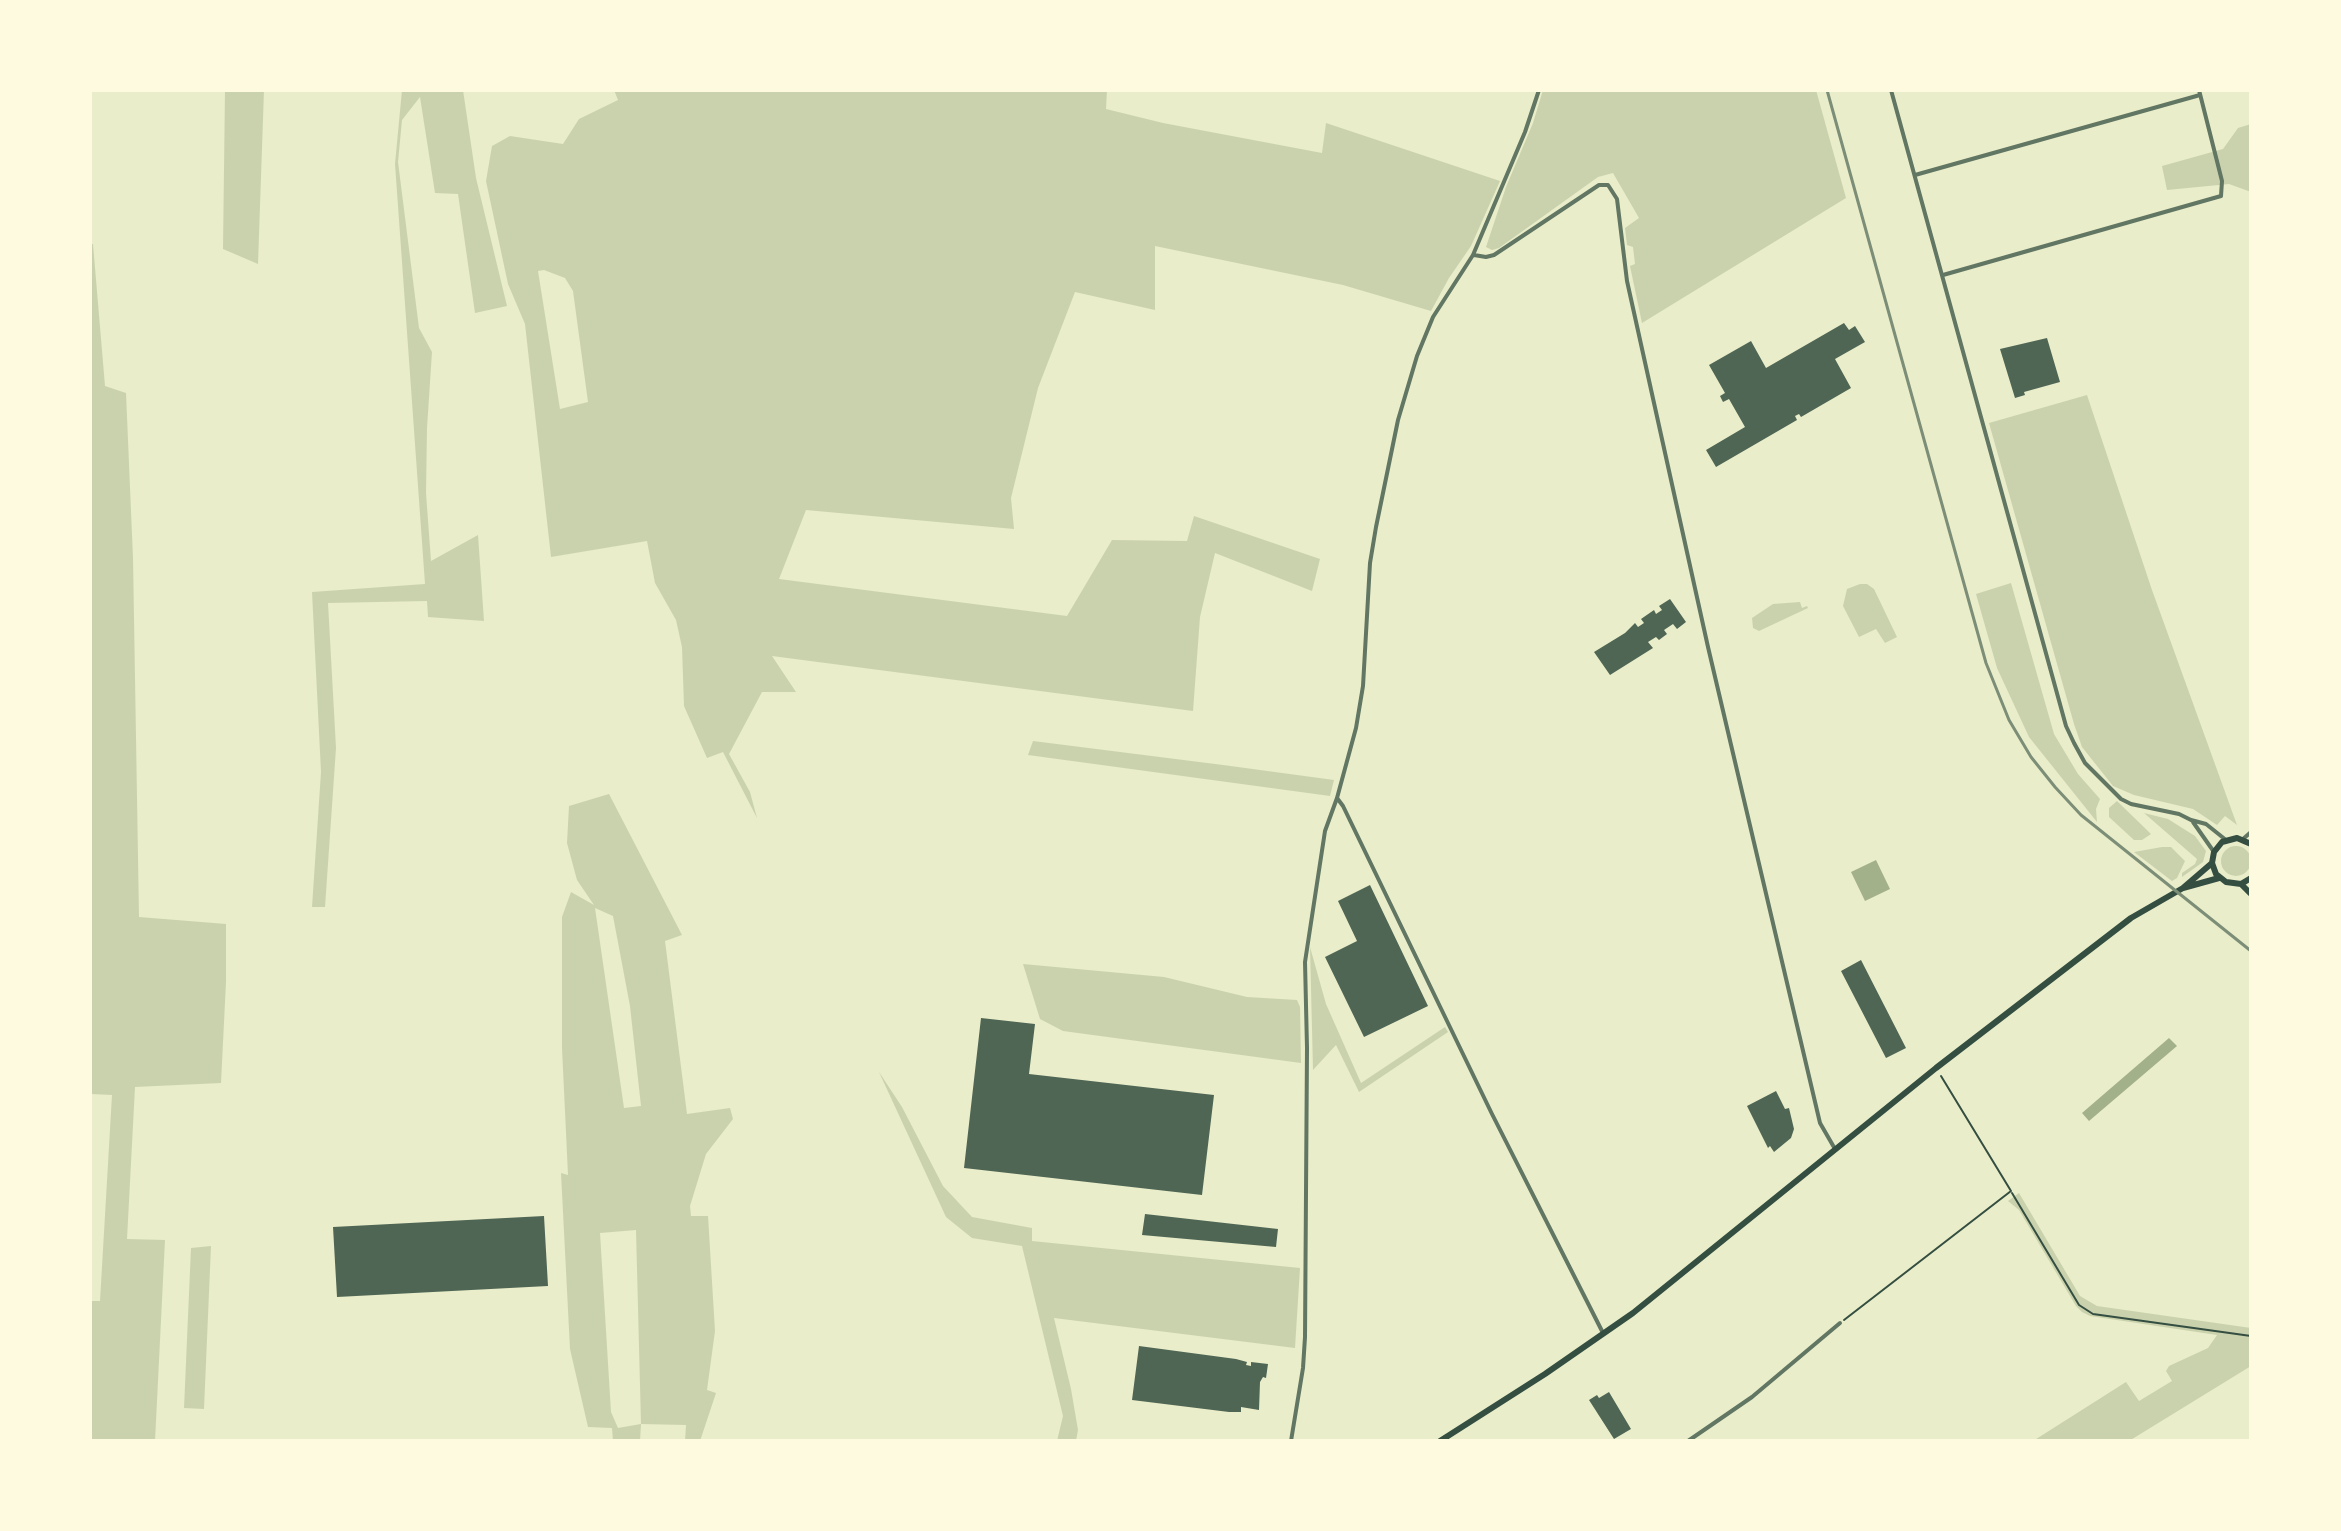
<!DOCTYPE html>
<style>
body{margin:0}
#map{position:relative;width:2341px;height:1531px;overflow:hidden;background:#e9edc9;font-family:"Noto Sans",sans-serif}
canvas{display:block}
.frame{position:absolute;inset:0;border:92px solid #fefae0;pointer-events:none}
</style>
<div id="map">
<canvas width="2341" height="1531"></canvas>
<div class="frame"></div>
</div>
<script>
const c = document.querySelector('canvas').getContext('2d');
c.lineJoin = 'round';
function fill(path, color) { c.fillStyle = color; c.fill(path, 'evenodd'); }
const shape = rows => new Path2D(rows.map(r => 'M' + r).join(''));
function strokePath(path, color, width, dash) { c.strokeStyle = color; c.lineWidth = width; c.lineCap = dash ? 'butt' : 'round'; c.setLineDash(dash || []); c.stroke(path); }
fill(shape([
 [225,90,264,90,258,264,223,249],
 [402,90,463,90,476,178,507,306,475,313,458,194,435,193,420,97,402,120,398,162,419,328,432,352,427,428,426,493,431,561,478,535,484,621,428,617,427,601,328,603,336,748,325,907,312,907,321,772,312,592,425,584,395,164],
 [614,90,1107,90,1106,109,1163,123,1322,153,1326,123,1500,181,1471,246,1449,278,1431,311,1343,285,1155,246,1155,310,1075,292,1038,388,1011,498,1014,529,806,510,779,579,1067,616,1112,540,1187,541,1194,516,1320,559,1312,591,1215,553,1200,617,1193,711,772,656,796,692,762,692,729,754,750,792,757,818,723,752,707,758,684,706,682,647,676,620,655,583,647,541,551,557,525,324,508,284,486,181,492,146,510,136,563,144,579,119,618,100],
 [544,270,565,278,573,291,588,402,560,409,538,271],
 [1543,90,1816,90,1846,198,1642,323,1630,266,1635,264,1633,247,1627,245,1625,228,1639,218,1613,173,1598,177,1499,248,1492,250,1486,247,1506,187,1533,123],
 [2251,124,2251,192,2229,184,2167,190,2162,166,2223,149,2238,128],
 [90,244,93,244,105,386,126,393,133,558,139,917,226,924,226,982,221,1083,135,1087,127,1239,165,1240,155,1441,90,1441,90,1301,100,1301,112,1095,91,1094],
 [2087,395,2152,590,2237,825,2225,816,2217,825,2193,809,2134,795,2113,786,2082,747,2074,724,1989,423],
 [2011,583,2054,734,2078,774,2100,799,2096,809,2097,822,2029,737,1997,668,1976,594],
 [1860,584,1867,584,1874,589,1897,637,1885,643,1876,629,1859,637,1843,606,1847,589],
 [1800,602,1802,608,1807,606,1808,608,1759,631,1753,628,1752,618,1773,604],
 [1033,741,1223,765,1334,780,1330,796,1028,755],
 [609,794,682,935,665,941,687,1114,730,1108,733,1119,706,1154,690,1206,691,1216,708,1216,715,1331,707,1390,716,1393,700,1441,685,1441,686,1425,641,1424,640,1441,613,1441,612,1428,588,1427,570,1349,561,1173,568,1175,562,1048,562,917,571,892,594,905,577,880,567,843,569,806],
 [595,908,613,916,630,1006,641,1106,624,1108],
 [636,1230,641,1424,618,1428,611,1412,600,1233],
 [2117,801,2151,834,2142,840,2134,840,2109,817,2109,808],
 [2144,813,2168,819,2195,836,2206,851,2203,862,2182,877,2182,873,2195,864,2197,859],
 '2221 861a15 15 0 1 1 30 0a15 15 0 1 1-30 0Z',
 [2162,847,2171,847,2185,861,2177,878,2172,881,2134,852],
 [1310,947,1326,1004,1361,1083,1445,1027,1448,1032,1359,1092,1336,1045,1313,1070],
 [1023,964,1164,977,1247,997,1297,1000,1300,1007,1301,1063,1063,1031,1040,1019],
 [879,1072,902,1107,943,1186,972,1217,1032,1228,1032,1241,1300,1268,1295,1348,1054,1318,1071,1389,1078,1430,1076,1441,1057,1441,1063,1416,1022,1246,972,1238,946,1217],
 [2019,1193,2080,1296,2097,1306,2251,1328,2251,1366,2129,1441,2033,1441,2126,1382,2139,1401,2172,1381,2166,1371,2169,1366,2208,1348,2217,1335,2090,1316,2082,1312,2076,1306,2019,1210,2008,1201],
 [211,1246,204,1409,184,1408,191,1248]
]), '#cad2ad');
fill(shape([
 [1876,860,1890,889,1865,901,1851,872],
 [2169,1038,2177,1046,2089,1121,2082,1113]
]), '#a3b18a');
fill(shape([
 [1844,323,1849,330,1855,326,1865,342,1835,359,1851,388,1801,417,1799,414,1795,416,1797,420,1716,467,1706,450,1745,427,1729,399,1723,402,1720,396,1725,393,1709,365,1751,341,1766,368],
 [2047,338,2060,382,2024,392,2025,395,2015,398,2000,349],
 [1670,599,1686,622,1677,629,1673,624,1664,630,1667,634,1659,640,1656,637,1648,642,1653,648,1610,675,1594,652,1625,633,1635,623,1638,627,1644,623,1641,619,1654,610,1656,614,1662,610,1659,606],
 [1370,885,1428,1006,1364,1037,1325,957,1357,941,1338,901],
 [1861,960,1906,1048,1886,1058,1841,971],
 [981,1018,1035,1024,1029,1074,1214,1095,1202,1195,964,1168],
 [1776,1091,1785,1109,1789,1108,1794,1129,1791,1138,1774,1152,1770,1146,1768,1148,1747,1106],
 [1145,1214,1278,1229,1276,1247,1142,1235],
 [544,1216,548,1286,337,1297,333,1227],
 [1139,1346,1236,1359,1247,1362,1246,1365,1251,1366,1251,1362,1268,1364,1266,1378,1263,1377,1260,1382,1259,1410,1241,1407,1241,1412,1229,1412,1132,1400],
 [1609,1392,1631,1429,1614,1439,1589,1400,1597,1395,1599,1398]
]), '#4f6655');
strokePath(shape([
 [2012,1193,2079,1305,2093,1314,2251,1336],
 [1844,1320,2011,1191,1941,1076]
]), '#344e41', 2);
strokePath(shape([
 [1891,90,2066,726,2074,743,2085,763,2121,799,2131,804,2179,814,2191,820,2206,824,2226,840],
 [1915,175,2200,95],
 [1474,255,1486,257,1494,255,1599,185,1608,185,1617,199,1627,281,1708,647,1820,1123,1835,1149],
 [1943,275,2221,196,2222,181,2199,90],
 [1337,798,1343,806,1492,1114,1603,1333],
 [2193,822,2214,852],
 [2243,839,2251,832],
 [1291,1441,1303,1368,1305,1337,1307,1048,1305,962,1325,831,1337,798,1356,728,1363,686,1370,563,1376,527,1398,420,1417,356,1433,317,1473,255,1525,132,1539,90],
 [1688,1441,1752,1397,1840,1323]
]), '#617663', 4);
strokePath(shape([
 [2251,844,2237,838,2222,842,2214,852,2212,863,2216,874,2226,882,2241,884,2251,878],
 [2241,884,2251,894],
 [2183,888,2212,863],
 [1440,1441,1545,1374,1633,1313,1936,1068,2131,918,2183,888,2219,878]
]), '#344e41', 6);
strokePath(shape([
 [1827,90,1986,663,2009,720,2031,757,2055,787,2081,815,2251,951]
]), '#7c8e77', 3);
</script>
